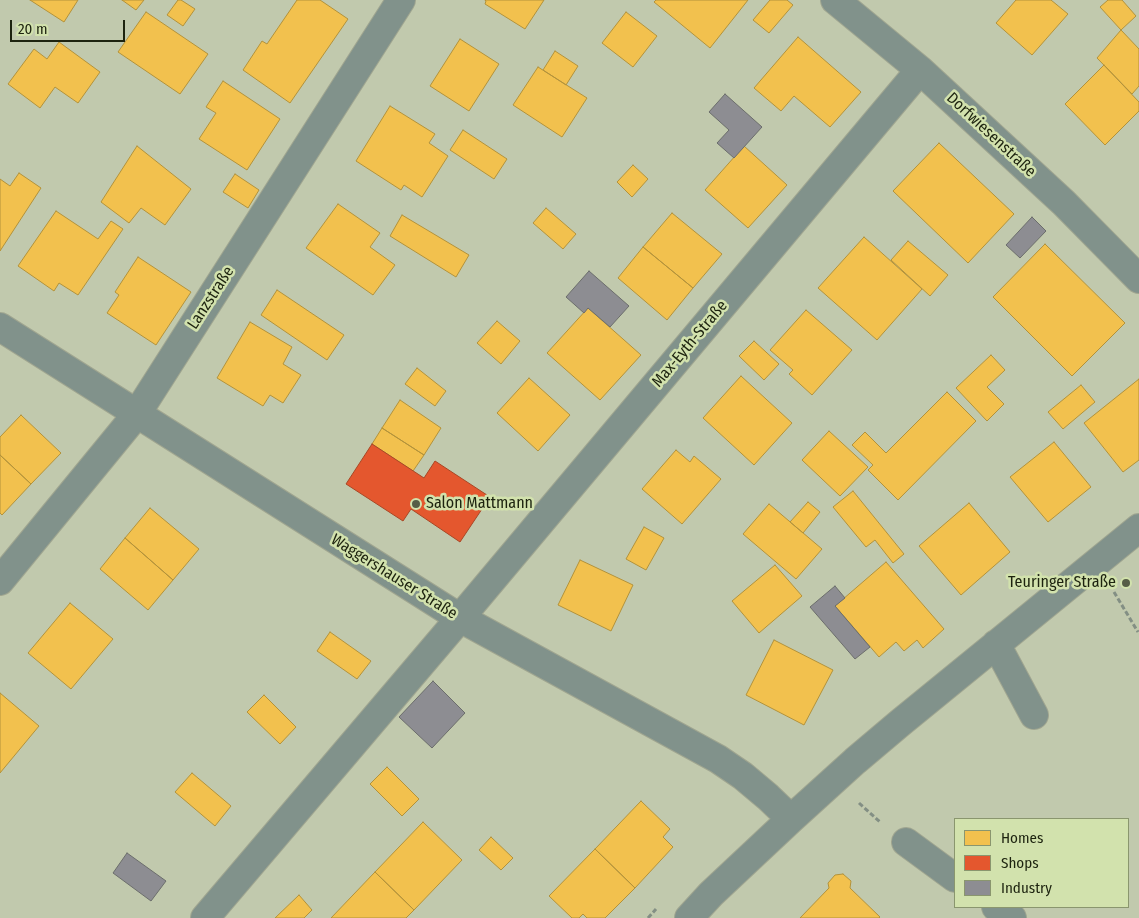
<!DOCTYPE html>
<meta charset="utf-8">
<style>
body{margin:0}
#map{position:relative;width:1139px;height:918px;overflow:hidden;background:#c1c9ad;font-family:"Fira Sans Condensed",sans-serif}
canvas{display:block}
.legend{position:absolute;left:954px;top:818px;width:175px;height:90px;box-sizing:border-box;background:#d2e2ad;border:1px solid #8a966e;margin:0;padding:6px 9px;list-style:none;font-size:15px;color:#1d230f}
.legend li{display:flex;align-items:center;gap:10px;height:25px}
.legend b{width:25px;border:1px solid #8a966e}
.scale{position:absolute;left:10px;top:20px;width:115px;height:22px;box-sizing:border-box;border:2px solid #1d230f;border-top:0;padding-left:6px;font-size:15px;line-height:18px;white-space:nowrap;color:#1d230f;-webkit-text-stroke:4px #d2e2ad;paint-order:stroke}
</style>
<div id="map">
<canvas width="1139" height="918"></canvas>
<ul class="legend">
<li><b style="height:14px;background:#f2c14e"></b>Homes</li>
<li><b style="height:14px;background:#e4572e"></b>Shops</li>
<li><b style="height:14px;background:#8d8d92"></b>Industry</li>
</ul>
<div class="scale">20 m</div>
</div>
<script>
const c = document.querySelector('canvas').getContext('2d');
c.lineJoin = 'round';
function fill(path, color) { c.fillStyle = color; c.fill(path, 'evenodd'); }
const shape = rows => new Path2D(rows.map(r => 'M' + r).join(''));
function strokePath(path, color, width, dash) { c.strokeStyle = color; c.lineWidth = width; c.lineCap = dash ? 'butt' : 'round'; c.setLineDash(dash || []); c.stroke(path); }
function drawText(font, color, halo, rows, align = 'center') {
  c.font = font + ' "Fira Sans Condensed",sans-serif'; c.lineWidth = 5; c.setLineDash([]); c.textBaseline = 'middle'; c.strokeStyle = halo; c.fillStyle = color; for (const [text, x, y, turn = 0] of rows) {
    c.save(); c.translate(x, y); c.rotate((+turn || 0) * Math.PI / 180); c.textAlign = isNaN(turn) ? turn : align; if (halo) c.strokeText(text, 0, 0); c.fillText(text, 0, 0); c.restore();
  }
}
const homes = shape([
 [30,0,78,0,64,22,30,0],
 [122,0,144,0,136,10,122,0],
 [178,0,181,0,195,9,183,26,167,15,178,0],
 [297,0,320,0,348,19,290,103,243,70,262,41,267,44,297,0],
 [485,0,544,0,525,29,485,4,486,1,485,0],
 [656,0,748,0,710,48,654,2,656,0],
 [770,0,787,0,793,5,769,33,753,20,770,0],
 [1016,0,1051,0,1068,14,1032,55,996,23,1016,0],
 [1108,0,1122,0,1136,16,1121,30,1100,7,1108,0],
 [146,12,208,54,180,94,118,52,146,12],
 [626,12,657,36,633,67,602,43,626,12],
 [1121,30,1139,49,1139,86,1132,94,1097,58,1121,30],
 [798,37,861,92,830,127,794,96,781,111,754,88,798,37],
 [460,39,499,64,469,111,430,86,460,39],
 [59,42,100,72,78,103,55,87,40,108,8,84,34,49,47,59,59,42],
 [555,51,578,66,566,85,543,70,555,51],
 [1104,65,1139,102,1139,111,1105,145,1065,104,1104,65],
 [538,67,587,98,562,137,513,105,538,67],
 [223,81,280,119,247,170,199,139,216,113,206,107,223,81],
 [390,106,435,134,429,143,448,156,422,197,404,185,401,190,356,161,390,106],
 [463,130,507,159,494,179,450,150,463,130],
 [939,143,1014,214,968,263,893,191,939,143],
 [137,146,191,189,165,225,141,208,129,223,101,202,137,146],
 [744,146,787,185,748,228,705,190,744,146],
 [633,165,648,179,632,197,617,182,633,165],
 [19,173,41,188,0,251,0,179,10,186,19,173],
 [235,174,259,190,248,208,223,192,235,174],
 [338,204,380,233,370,247,395,265,373,295,306,248,338,204],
 [546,208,576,234,563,249,533,223,546,208],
 [56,211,98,239,111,221,123,229,78,295,59,283,54,291,18,266,56,211],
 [672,213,722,254,693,288,643,247,672,213],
 [402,215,469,255,456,277,390,236,402,215],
 [864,237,922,289,877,340,818,288,864,237],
 [908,241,948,275,930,296,891,260,908,241],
 [1045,244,1125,323,1072,376,993,297,1045,244],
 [643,247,693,288,667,320,618,278,643,247],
 [138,257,191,292,156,345,107,313,119,295,115,292,138,257],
 [277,290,344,335,327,360,261,315,277,290],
 [588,308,641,355,600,400,547,353,588,308],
 [806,310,852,350,812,395,789,374,793,370,770,350,806,310],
 [497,321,520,341,501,364,477,343,497,321],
 [250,322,292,347,283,364,301,375,283,403,270,395,263,406,217,378,250,322],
 [754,341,779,364,764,380,739,356,754,341],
 [991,355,1005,370,987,387,1004,404,987,421,956,388,991,355],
 [417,368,446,391,435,406,405,384,417,368],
 [741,376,792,423,754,465,703,418,741,376],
 [529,378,570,415,538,451,497,413,529,378],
 [1139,379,1139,460,1123,472,1084,423,1139,379],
 [1081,385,1095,402,1063,429,1048,412,1081,385],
 [947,392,976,421,898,500,868,470,873,465,852,445,865,432,886,453,947,392],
 [400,400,441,428,424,455,382,428,400,400],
 [21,415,61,453,31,484,0,455,0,437,21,415],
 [382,428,424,455,413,471,372,444,382,428],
 [829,431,868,467,840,496,802,460,829,431],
 [1054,442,1091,487,1048,522,1010,477,1054,442],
 [676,450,690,462,694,456,721,479,682,524,642,489,676,450],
 [0,455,31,484,2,515,0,513,0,455],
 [853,491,904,554,893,563,875,540,866,547,833,507,853,491],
 [808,502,820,512,803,533,790,522,808,502],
 [969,503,1010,552,961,595,919,546,969,503],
 [769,504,822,549,796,579,743,534,769,504],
 [150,508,199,549,173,580,125,538,150,508],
 [644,527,664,538,646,570,626,559,644,527],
 [125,538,173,580,148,610,100,569,125,538],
 [580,560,633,585,611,631,558,605,580,560],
 [886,562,944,629,923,648,917,640,904,651,896,642,879,657,835,606,886,562],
 [775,565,802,596,759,633,732,601,775,565],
 [70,603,113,639,71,689,28,653,70,603],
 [330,632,371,661,357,679,317,651,330,632],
 [774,640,833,670,804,725,746,695,774,640],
 [0,693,39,726,0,773,0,693],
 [264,695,296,727,280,744,247,712,264,695],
 [387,767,419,799,402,816,370,784,387,767],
 [192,773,231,806,215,826,175,792,192,773],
 [641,801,670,829,663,837,673,847,635,888,595,849,641,801],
 [423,822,462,860,414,910,375,872,423,822],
 [491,837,513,858,501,870,479,850,491,837],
 [595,849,635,888,605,918,587,918,583,914,579,918,572,918,549,896,595,849],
 [375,872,414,910,406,918,331,918,375,872],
 [843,874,851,881,850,888,880,917,879,918,800,918,829,888,828,883,835,875,843,874],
 [299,895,312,910,304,918,275,918,299,895]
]);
fill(homes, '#f2c14e');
strokePath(homes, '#b2923b', 1);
const shops = shape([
 [372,444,424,478,435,461,490,497,460,542,411,509,403,521,346,484,372,444]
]);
fill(shops, '#e4572e');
strokePath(shops, '#a84725', 1);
const industry = shape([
 [725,94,762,127,734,158,717,143,729,130,709,112,725,94],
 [1032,217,1046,231,1020,258,1006,245,1032,217],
 [589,271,629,306,610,327,588,308,584,313,566,297,589,271],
 [835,586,845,598,835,606,870,647,855,659,810,607,835,586],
 [433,681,465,713,432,748,399,717,433,681],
 [127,853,166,881,151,901,113,873,127,853]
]);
fill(industry, '#8d8d92');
strokePath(industry, '#6b6d6b', 1);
const minor = shape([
 [835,0,920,70,1064,203,1139,279],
 [0,327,460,618,718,759,743,776,768,797,791,819],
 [0,581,136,415,401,0],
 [996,644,1034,715],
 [906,842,955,878],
 [996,907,1012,918],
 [205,918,460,618,920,70],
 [689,918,711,894,791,819,855,761,900,723,1139,528]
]);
strokePath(minor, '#9fa590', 30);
strokePath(shape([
 [1114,592,1138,632],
 [859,803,880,822],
 [648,918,656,909]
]), '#838f84', 3, [5, 2.5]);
strokePath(minor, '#81928b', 28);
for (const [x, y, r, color] of [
 [416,504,5,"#565d46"],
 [1126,583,5,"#565d46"]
]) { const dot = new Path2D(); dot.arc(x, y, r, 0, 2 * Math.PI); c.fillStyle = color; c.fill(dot); strokePath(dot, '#d2e2ad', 2); }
drawText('16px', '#1d230f', '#d2e2ad', [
 ["Dorfwiesenstraße",991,135,43],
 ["Lanzstraße",211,298,-57],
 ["Max-Eyth-Straße",690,344,-50],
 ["Waggershauser Straße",394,577,32]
]);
drawText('16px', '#1d230f', '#d2e2ad', [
 ["Salon Mattmann",426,504],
 ["Teuringer Straße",1116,583,"right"]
], 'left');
</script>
